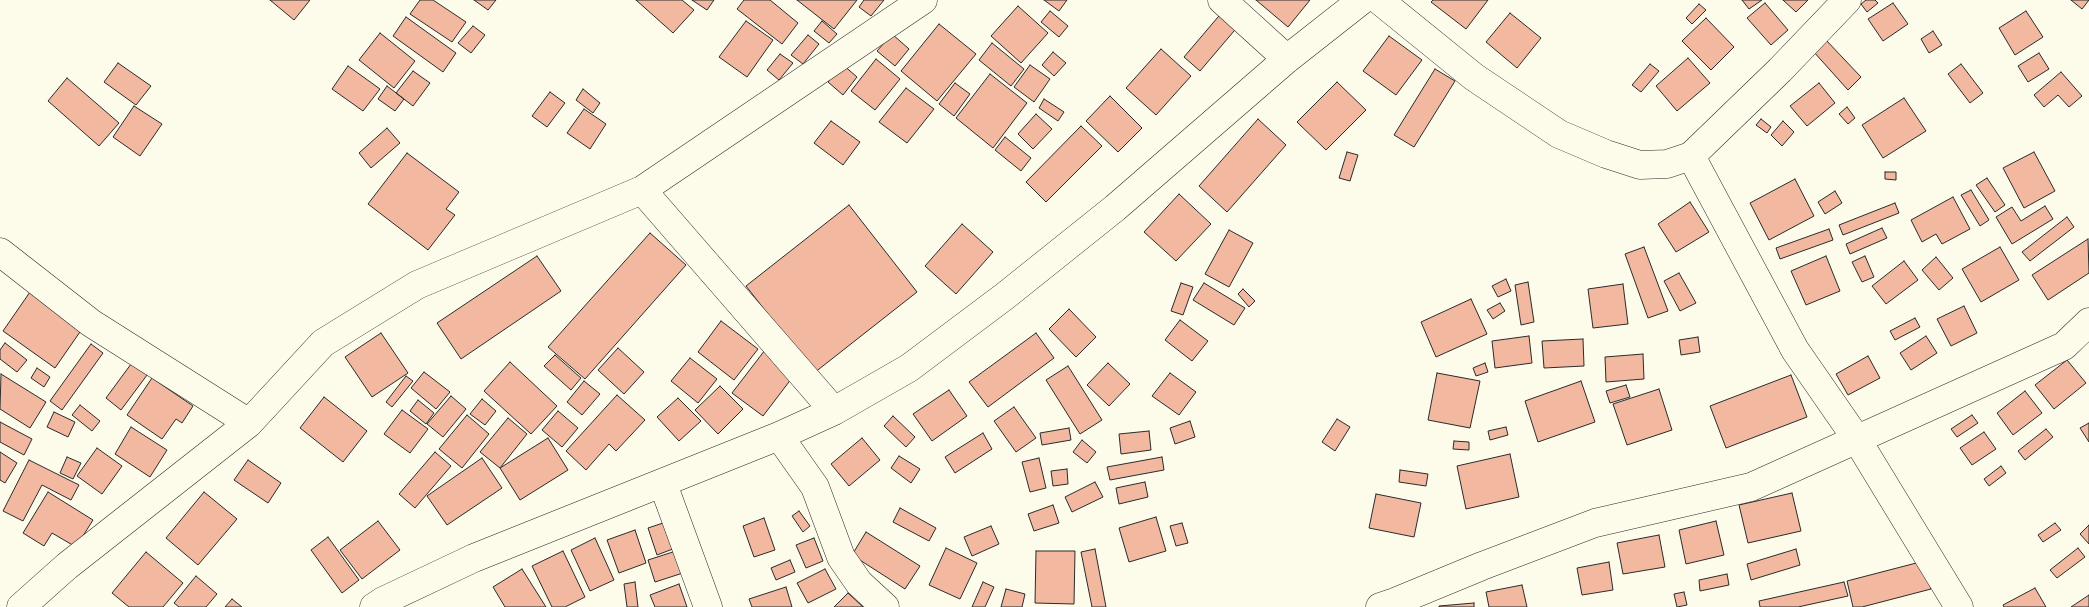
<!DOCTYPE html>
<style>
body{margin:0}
canvas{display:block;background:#fdfbea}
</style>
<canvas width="2089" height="607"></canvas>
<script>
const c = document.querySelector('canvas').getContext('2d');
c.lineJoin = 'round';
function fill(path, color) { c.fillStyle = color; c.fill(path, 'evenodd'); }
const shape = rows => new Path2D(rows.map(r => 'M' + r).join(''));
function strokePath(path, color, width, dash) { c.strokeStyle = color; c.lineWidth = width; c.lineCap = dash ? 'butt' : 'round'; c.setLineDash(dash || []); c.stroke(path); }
const building = shape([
 [270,0,310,0,294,20,270,0],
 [420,0,433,0,466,22,452,42,410,14,420,0],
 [474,0,496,0,488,10,474,0],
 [636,0,682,0,694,10,673,33,636,0],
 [692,0,714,0,707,10,692,0],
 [744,0,770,0,798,23,782,44,737,9,744,0],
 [797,0,857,0,834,29,797,0],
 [864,0,884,0,871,16,859,7,864,0],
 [1044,0,1067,0,1059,11,1044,0],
 [1256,0,1310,0,1288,27,1256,0],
 [1433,0,1488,0,1466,29,1431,2,1433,0],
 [1742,0,1762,0,1749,9,1742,0],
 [1783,0,1808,0,1796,12,1783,0],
 [1866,0,1875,0,1878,3,1867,12,1861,4,1866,0],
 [2071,0,2089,0,2082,9,2071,0],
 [1765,3,1788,30,1771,45,1747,18,1765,3],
 [1893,3,1908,24,1883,41,1868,19,1893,3],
 [1699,4,1706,10,1692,24,1686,18,1699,4],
 [1018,6,1048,33,1021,63,991,36,1018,6],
 [1224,10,1240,24,1200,71,1184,57,1224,10],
 [1050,11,1068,26,1059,37,1041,22,1050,11],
 [2026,11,2043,37,2015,55,1999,28,2026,11],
 [1510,13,1541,38,1517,68,1486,42,1510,13],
 [406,17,456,53,443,72,393,36,406,17],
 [1706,18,1734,47,1711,70,1682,41,1706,18],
 [746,21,773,40,747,77,719,57,746,21],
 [822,21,837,34,829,43,814,31,822,21],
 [939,24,976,54,937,101,901,71,939,24],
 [473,26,485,35,471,53,458,43,473,26],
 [1933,31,1942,45,1929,53,1921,39,1933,31],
 [380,33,415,61,394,88,359,60,380,33],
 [892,34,909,49,895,66,877,51,892,34],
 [808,35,819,44,803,64,791,55,808,35],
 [1389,36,1422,60,1396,95,1363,71,1389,36],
 [1825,39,1861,77,1848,90,1813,51,1825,39],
 [992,43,1024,69,1011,86,979,60,992,43],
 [1161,49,1191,76,1156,115,1126,88,1161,49],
 [1053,52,1066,63,1054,76,1042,65,1053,52],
 [2039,53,2049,69,2028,82,2018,66,2039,53],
 [780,54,793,63,779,80,767,70,780,54],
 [1688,58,1710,83,1677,111,1656,86,1688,58],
 [876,59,900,79,875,110,851,91,876,59],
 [118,63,151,86,136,105,104,82,118,63],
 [842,64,857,77,843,95,828,82,842,64],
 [1650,64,1659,71,1641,92,1632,85,1650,64],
 [1961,64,1983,93,1970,103,1948,74,1961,64],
 [1030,65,1050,79,1034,102,1014,87,1030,65],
 [348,66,380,89,363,111,332,89,348,66],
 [1435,69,1455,81,1414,147,1394,135,1435,69],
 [413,71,430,83,413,106,396,93,413,71],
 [2061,72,2082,96,2069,107,2058,95,2044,107,2034,95,2061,72],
 [990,74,1027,103,993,148,956,118,990,74],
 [67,78,119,123,99,146,48,101,67,78],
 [1337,82,1366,110,1326,150,1297,122,1337,82],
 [955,83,970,94,954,116,939,104,955,83],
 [1819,83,1835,103,1807,126,1790,106,1819,83],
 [387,86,404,99,395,111,378,99,387,86],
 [906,88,934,109,907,143,879,122,906,88],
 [583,89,600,103,593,113,576,100,583,89],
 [550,92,565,103,547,127,532,116,550,92],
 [1110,96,1142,128,1118,152,1086,121,1110,96],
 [1904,98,1926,131,1883,158,1862,125,1904,98],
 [1044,99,1064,112,1058,121,1039,108,1044,99],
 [134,106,162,124,140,156,113,137,134,106],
 [1847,107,1855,118,1848,124,1839,114,1847,107],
 [584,109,606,124,590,149,567,133,584,109],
 [1036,114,1052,129,1033,149,1018,134,1036,114],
 [1258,119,1286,145,1227,212,1199,186,1258,119],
 [1761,119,1771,127,1767,133,1756,125,1761,119],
 [831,121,860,142,843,165,814,143,831,121],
 [1783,121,1794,132,1782,146,1771,135,1783,121],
 [1081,126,1102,146,1046,202,1026,182,1081,126],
 [387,128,400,143,371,168,359,153,387,128],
 [1005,137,1031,158,1021,171,995,150,1005,137],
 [1347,152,1358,155,1350,181,1339,178,1347,152],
 [2034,152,2055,191,2024,208,2003,168,2034,152],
 [407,153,459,192,446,209,455,215,428,250,368,204,407,153],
 [1885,172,1896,172,1896,180,1885,179,1885,172],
 [1987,178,2005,205,1995,212,1976,185,1987,178],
 [1795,179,1814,216,1769,240,1750,203,1795,179],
 [1971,190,1989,220,1980,226,1961,195,1971,190],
 [1835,191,1842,203,1825,214,1818,202,1835,191],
 [1179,194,1211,224,1176,261,1144,232,1179,194],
 [1953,197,1970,229,1942,244,1936,234,1922,242,1911,220,1953,197],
 [1690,202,1709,232,1676,252,1658,224,1690,202],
 [1895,203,1899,213,1843,235,1839,225,1895,203],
 [849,205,917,292,814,373,746,286,849,205],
 [2045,206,2053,219,2012,244,1996,217,2012,207,2021,221,2045,206],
 [2067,217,2074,227,2030,261,2022,252,2067,217],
 [962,224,993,252,956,294,925,266,962,224],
 [1882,228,1887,238,1850,254,1846,244,1882,228],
 [1829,229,1833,240,1780,259,1776,248,1829,229],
 [1229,230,1253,243,1229,287,1205,274,1229,230],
 [650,233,686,265,585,379,548,347,650,233],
 [2088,239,2089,273,2048,300,2032,275,2088,239],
 [1644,247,1668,311,1648,318,1625,254,1644,247],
 [2000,247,2019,280,1981,302,1962,269,2000,247],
 [537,256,561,291,461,359,437,323,537,256],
 [1826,256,1840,291,1806,305,1791,271,1826,256],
 [1865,256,1874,277,1862,282,1852,262,1865,256],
 [1936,257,1953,278,1939,290,1922,270,1936,257],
 [1904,261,1918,280,1886,304,1872,286,1904,261],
 [1679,273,1696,303,1680,311,1664,281,1679,273],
 [1506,279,1511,291,1498,297,1492,286,1506,279],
 [1528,282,1534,322,1521,325,1515,285,1528,282],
 [1181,283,1193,287,1183,315,1171,311,1181,283],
 [1204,283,1245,308,1234,325,1193,300,1204,283],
 [1623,284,1628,324,1593,328,1588,289,1623,284],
 [1243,289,1255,301,1249,307,1238,294,1243,289],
 [30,292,82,329,55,368,3,331,30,292],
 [1471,299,1487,334,1436,357,1421,322,1471,299],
 [1500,303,1505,311,1493,319,1487,310,1500,303],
 [1964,306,1977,333,1951,346,1937,319,1964,306],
 [1069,309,1096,337,1076,357,1049,329,1069,309],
 [1915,318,1920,327,1895,340,1890,331,1915,318],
 [1180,320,1208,341,1192,361,1165,340,1180,320],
 [721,321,758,349,734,380,698,352,721,321],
 [381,333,408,373,372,397,345,357,381,333],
 [1036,333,1054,358,988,407,969,382,1036,333],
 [1529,336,1532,363,1495,368,1492,341,1529,336],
 [1926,336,1937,353,1911,370,1900,353,1926,336],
 [1698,337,1700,352,1681,355,1679,340,1698,337],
 [1583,339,1584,366,1544,368,1542,341,1583,339],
 [5,343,27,360,17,372,0,359,0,350,5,343],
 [91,344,103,353,62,410,50,401,91,344],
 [618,348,644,372,624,394,598,370,618,348],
 [765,350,795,374,763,416,732,393,765,350],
 [1643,354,1644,379,1606,382,1605,357,1643,354],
 [555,355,581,378,571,390,544,366,555,355],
 [137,356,153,367,121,410,106,398,137,356],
 [1868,356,1880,378,1848,395,1836,374,1868,356],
 [690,358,717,379,698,403,671,381,690,358],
 [2067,360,2086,383,2054,409,2035,385,2067,360],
 [510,362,557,406,531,434,484,391,510,362],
 [1108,363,1130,384,1109,406,1087,385,1108,363],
 [1485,363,1488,372,1476,376,1473,368,1485,363],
 [1068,366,1102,420,1080,434,1046,380,1068,366],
 [37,368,50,377,44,387,31,378,37,368],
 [424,372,450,392,436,409,411,388,424,372],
 [1170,373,1196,392,1179,415,1152,396,1170,373],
 [1437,373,1480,381,1470,428,1428,420,1437,373],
 [1,374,46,402,30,428,0,409,1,374],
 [1791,375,1807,417,1726,448,1710,406,1791,375],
 [406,376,413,381,392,407,386,402,406,376],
 [152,378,193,406,182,423,176,419,162,439,127,415,152,378],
 [584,381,600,394,582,415,567,402,584,381],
 [1581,381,1595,422,1538,442,1525,401,1581,381],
 [1626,385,1630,397,1610,403,1606,391,1626,385],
 [720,386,743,409,718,434,695,410,720,386],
 [1659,389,1672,430,1627,445,1613,404,1659,389],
 [949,390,967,416,932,441,913,414,949,390],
 [2025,391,2042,413,2013,435,1997,413,2025,391],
 [617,395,645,420,616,451,609,444,586,470,566,451,617,395],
 [451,396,466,409,443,437,427,424,451,396],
 [324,397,367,431,343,462,300,428,324,397],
 [678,398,701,421,679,441,657,417,678,398],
 [482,399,496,411,485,425,470,414,482,399],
 [418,400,434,413,426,424,410,411,418,400],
 [80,405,100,421,92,431,72,415,80,405],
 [1014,407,1036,438,1016,452,994,421,1014,407],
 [402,410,428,429,410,453,384,434,402,410],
 [558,411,578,428,562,447,542,430,558,411],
 [54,412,75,422,68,437,47,427,54,412],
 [467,415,489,434,462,468,439,449,467,415],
 [1972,415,1978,423,1957,437,1951,429,1972,415],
 [893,416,915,437,906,447,884,426,893,416],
 [508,418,527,434,500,468,480,452,508,418],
 [1337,419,1350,427,1335,451,1322,442,1337,419],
 [1190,421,1195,437,1175,444,1170,428,1190,421],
 [0,422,32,439,24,455,0,442,0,422],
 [2089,423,2089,442,2080,428,2089,423],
 [131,427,167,450,150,477,115,454,131,427],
 [1506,427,1508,435,1490,440,1488,431,1506,427],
 [1069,428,1071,440,1042,445,1040,433,1069,428],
 [2046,429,2053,437,2025,460,2018,451,2046,429],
 [1149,431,1151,450,1121,454,1119,434,1149,431],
 [1984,432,1996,449,1972,465,1960,448,1984,432],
 [983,433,992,449,955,473,945,457,983,433],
 [548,438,568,470,520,500,500,468,548,438],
 [862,438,880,460,849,486,831,464,862,438],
 [1082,440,1096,452,1087,463,1073,452,1082,440],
 [1454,441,1469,442,1469,450,1453,449,1454,441],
 [97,448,122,466,102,494,77,476,97,448],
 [0,452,17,463,5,483,0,480,0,452],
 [435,452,451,466,415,508,399,494,435,452],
 [1510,454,1519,497,1466,509,1457,466,1510,454],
 [899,456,920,469,911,483,891,468,899,456],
 [67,457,81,463,73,479,60,473,67,457],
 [1162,457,1164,470,1110,480,1107,467,1162,457],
 [482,458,502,488,447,525,427,496,482,458],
 [1039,458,1046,488,1030,492,1022,462,1039,458],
 [29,460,79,485,71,500,42,485,23,521,3,511,29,460],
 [248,460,281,483,268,503,234,480,248,460],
 [2001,466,2006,473,1989,486,1984,479,2001,466],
 [1067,469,1068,484,1053,486,1051,471,1067,469],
 [1400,470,1428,474,1426,486,1399,482,1400,470],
 [1095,482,1103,497,1072,512,1065,497,1095,482],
 [1145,482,1148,497,1119,504,1116,488,1145,482],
 [48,492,93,520,76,547,52,533,44,546,23,533,48,492],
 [204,492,237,519,198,565,166,538,204,492],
 [1792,493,1801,531,1748,543,1739,505,1792,493],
 [1376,494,1421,503,1414,537,1369,528,1376,494],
 [1053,505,1059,523,1034,531,1028,514,1053,505],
 [900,508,936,528,929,541,893,522,900,508],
 [799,511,810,526,803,532,792,516,799,511],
 [1156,517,1166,551,1129,562,1119,528,1156,517],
 [764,518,775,550,754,557,743,526,764,518],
 [378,521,400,550,362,579,340,550,378,521],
 [669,521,678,547,657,555,648,528,669,521],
 [1716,521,1724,555,1686,564,1679,530,1716,521],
 [1182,523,1188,543,1176,546,1170,526,1182,523],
 [2055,523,2061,530,2043,542,2038,535,2055,523],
 [2089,525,2089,544,2080,534,2089,525],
 [991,526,999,544,972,556,964,537,991,526],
 [635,530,646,563,619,573,607,540,635,530],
 [866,532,920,566,905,589,852,555,866,532],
 [1659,535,1665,567,1623,574,1617,543,1659,535],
 [328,537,359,580,342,593,311,550,328,537],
 [595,538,614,580,590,591,571,550,595,538],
 [814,538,823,561,806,568,796,545,814,538],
 [946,548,977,563,960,599,929,585,946,548],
 [2078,548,2085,557,2057,578,2050,570,2078,548],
 [1095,549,1106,607,1092,607,1081,552,1095,549],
 [1796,549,1800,565,1751,580,1747,564,1796,549],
 [679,550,686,572,655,582,648,560,679,550],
 [563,551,585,597,565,607,552,607,532,566,563,551],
 [1036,551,1075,551,1074,604,1035,603,1036,551],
 [146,552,183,583,163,607,129,607,112,593,146,552],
 [790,560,795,572,776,580,771,568,790,560],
 [1924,561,1931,589,1862,607,1853,607,1847,581,1924,561],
 [1609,562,1613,590,1582,595,1577,568,1609,562],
 [522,569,546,607,505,607,493,587,522,569],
 [825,569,836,589,808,603,797,583,825,569],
 [1727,574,1729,585,1700,591,1699,580,1727,574],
 [196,576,217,594,206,607,179,607,174,603,196,576],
 [635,582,638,607,627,607,624,584,635,582],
 [983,582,994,587,985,607,972,607,983,582],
 [1844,582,1848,596,1798,607,1760,607,1759,601,1844,582],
 [679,584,687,607,655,607,650,595,679,584],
 [1522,585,1527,607,1489,607,1486,592,1522,585],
 [786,587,792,607,752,607,749,599,786,587],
 [2035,588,2046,607,2004,607,2003,605,2035,588],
 [1006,589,1025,594,1022,607,1001,607,1006,589],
 [1684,592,1687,605,1677,607,1674,594,1684,592],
 [848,593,863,607,834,607,848,593],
 [2089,595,2089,607,2071,607,2089,595],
 [232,599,242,607,225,607,232,599],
 [1474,603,1474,607,1439,607,1439,606,1474,603]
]);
fill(building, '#f2b8a0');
strokePath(building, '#2b2b2b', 1);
const minor = shape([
 [1222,0,1287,59],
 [1379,0,1474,77,1559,134,1606,154,1640,165,1667,164,1691,156,1780,70,1847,0],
 [1691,156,1795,350,1856,438,1959,607],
 [642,190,834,411],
 [0,252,91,323,249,423],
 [779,436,815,487,841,557,859,583,885,607],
 [663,484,708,607],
 [21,607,67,566,249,423,323,343,417,285,642,190,923,0],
 [374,607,383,601,474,558,779,436,834,411,909,368,1005,296,1115,208,1287,59,1362,0],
 [1380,607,1395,602,1482,566,1595,523,1751,487,2064,346,2089,322]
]);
strokePath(minor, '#2b2b2b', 29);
strokePath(minor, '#fdfbea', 28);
</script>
